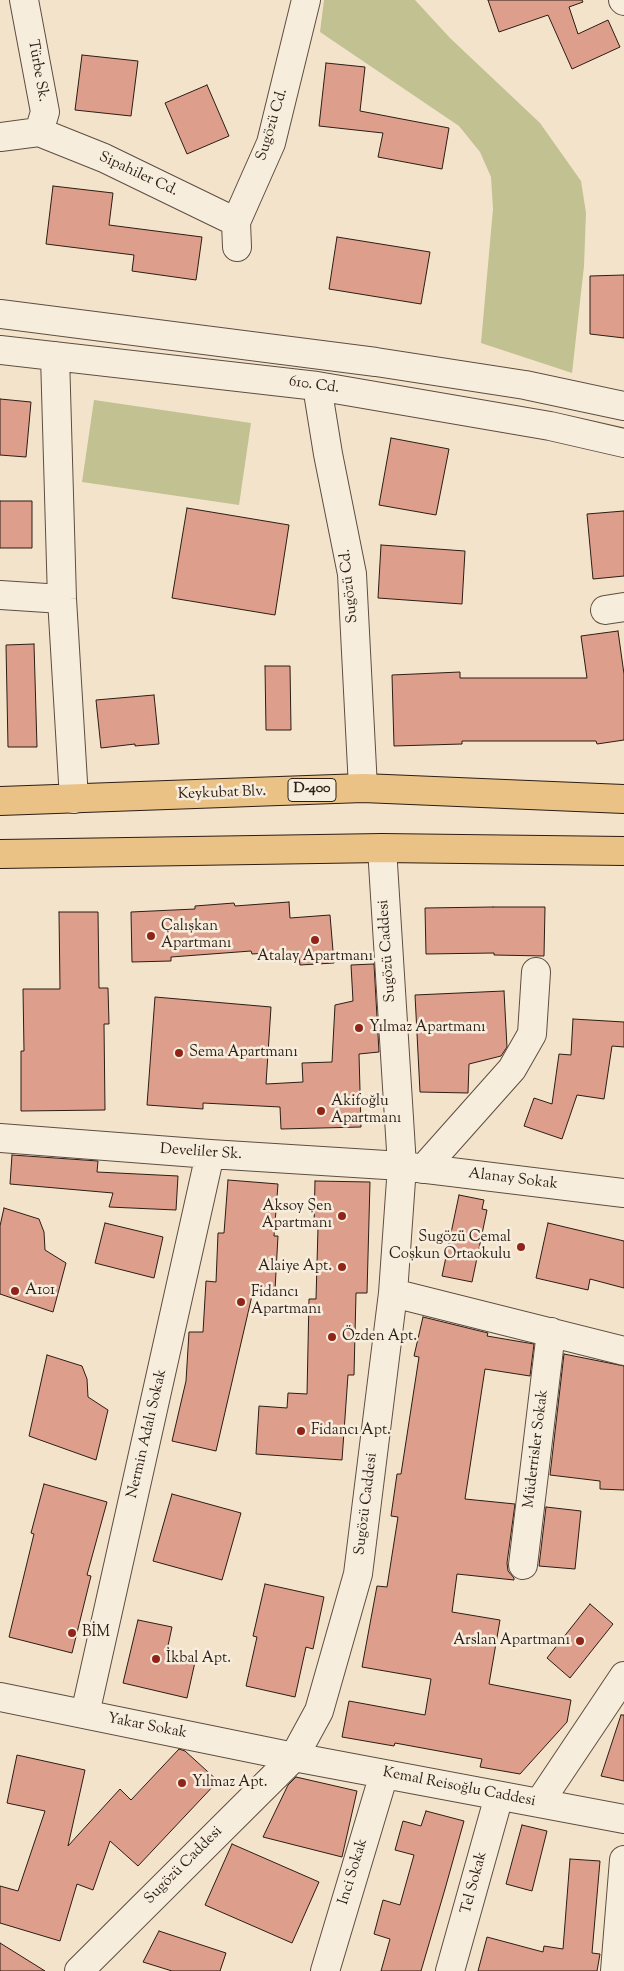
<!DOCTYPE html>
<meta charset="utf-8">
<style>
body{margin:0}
canvas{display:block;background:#f3e3ca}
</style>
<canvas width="624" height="1971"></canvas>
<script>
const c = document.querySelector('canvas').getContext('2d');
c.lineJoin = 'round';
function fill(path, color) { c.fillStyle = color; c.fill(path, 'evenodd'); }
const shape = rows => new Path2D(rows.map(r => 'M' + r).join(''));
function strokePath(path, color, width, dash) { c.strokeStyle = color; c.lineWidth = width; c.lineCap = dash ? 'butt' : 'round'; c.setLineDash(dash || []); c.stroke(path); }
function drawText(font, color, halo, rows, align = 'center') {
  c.font = font + ' "Sorts Mill Goudy",serif'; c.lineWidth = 5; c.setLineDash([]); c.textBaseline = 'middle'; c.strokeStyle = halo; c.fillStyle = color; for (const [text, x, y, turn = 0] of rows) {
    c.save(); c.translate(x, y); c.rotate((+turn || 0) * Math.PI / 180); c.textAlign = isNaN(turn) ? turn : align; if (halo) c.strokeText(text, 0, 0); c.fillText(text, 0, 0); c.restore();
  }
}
fill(shape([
 [324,0,415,0,450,38,540,123,581,181,586,213,584,266,572,373,481,343,493,209,491,177,480,152,459,126,320,32],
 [94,400,251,423,239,505,82,482]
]), '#c2c192');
const building = shape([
 [488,0,582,0,583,2,569,7,578,34,608,20,620,47,572,69,548,15,499,32,488,0],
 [82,55,138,61,131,116,75,110,82,55],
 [326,63,365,67,360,111,449,128,442,169,378,157,383,133,319,126,326,63],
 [207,85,229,136,187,154,165,103,207,85],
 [53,186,113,193,109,225,202,237,196,280,132,271,134,255,46,244,53,186],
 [337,237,430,252,421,304,329,289,337,237],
 [624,275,624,338,590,334,590,276,624,275],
 [0,399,31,402,26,457,0,455,0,399],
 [391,438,449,449,436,515,379,505,391,438],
 [0,501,32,501,32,548,0,548,0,501],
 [187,508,289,525,275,615,172,598,187,508],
 [624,511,624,576,593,579,587,514,624,511],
 [381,545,465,551,462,604,378,598,381,545],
 [618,631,624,674,624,740,597,744,596,741,462,741,462,744,394,746,392,675,460,672,460,678,587,678,581,636,618,631],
 [34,644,37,747,8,747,6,645,34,644],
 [265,666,290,666,291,730,266,730,265,666],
 [154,695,159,744,135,746,135,744,101,748,96,700,154,695],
 [289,902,290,918,330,915,334,963,300,965,298,951,252,954,251,951,171,957,171,961,132,962,131,912,195,909,195,906,234,903,235,906,289,902],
 [493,907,545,907,544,956,494,955,494,953,426,954,425,908,493,907],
 [59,912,98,912,99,988,108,988,109,1024,104,1024,105,1110,21,1111,21,1051,24,1051,23,989,60,989,59,912],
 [374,964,379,1052,359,1054,361,1127,281,1129,280,1107,203,1103,203,1109,147,1105,155,997,271,1007,266,1084,303,1082,302,1063,332,1062,335,1005,353,1001,351,965,374,964],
 [504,991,507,1047,501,1056,469,1064,468,1093,420,1092,415,995,504,991],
 [573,1019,624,1022,624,1047,612,1046,604,1099,577,1095,562,1139,524,1126,534,1098,552,1104,559,1054,571,1055,573,1019],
 [12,1155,98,1161,97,1172,178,1176,176,1210,109,1207,113,1193,10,1184,12,1155],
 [228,1180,278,1184,274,1236,278,1236,275,1290,254,1287,216,1451,172,1441,186,1381,189,1332,203,1332,206,1281,216,1282,218,1233,224,1233,228,1180],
 [315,1181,370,1182,367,1293,356,1293,354,1375,348,1375,342,1460,256,1454,259,1406,287,1408,288,1393,307,1394,309,1299,316,1299,318,1228,314,1227,315,1181],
 [459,1195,484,1200,482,1209,487,1210,472,1282,442,1276,459,1195],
 [4,1208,39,1219,44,1232,45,1250,66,1263,53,1312,0,1294,0,1226,4,1208],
 [105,1223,163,1237,154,1278,95,1263,105,1223],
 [548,1223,624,1241,624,1288,590,1279,588,1290,536,1278,548,1223],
 [423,1317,488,1333,487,1336,534,1344,530,1376,485,1369,465,1499,515,1504,507,1563,508,1571,514,1578,514,1580,457,1574,452,1612,500,1620,489,1684,571,1700,567,1722,520,1774,480,1767,482,1759,395,1743,394,1746,342,1737,349,1701,425,1715,431,1679,362,1667,377,1586,387,1587,398,1517,391,1516,397,1474,401,1474,419,1357,414,1356,423,1317],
 [564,1354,624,1366,624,1490,600,1489,600,1481,550,1475,564,1354],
 [47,1355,82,1366,87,1379,88,1397,108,1410,96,1460,29,1436,47,1355],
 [44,1484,107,1502,87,1575,91,1576,72,1653,9,1637,34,1534,31,1533,44,1484],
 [172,1494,241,1513,222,1580,153,1561,172,1494],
 [546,1507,581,1511,575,1569,539,1566,546,1507],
 [265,1584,324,1597,313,1649,306,1647,295,1697,246,1686,257,1637,253,1636,265,1584],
 [590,1604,613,1624,570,1678,547,1658,590,1604],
 [138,1620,172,1627,166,1655,195,1662,187,1698,123,1683,138,1620],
 [621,1715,624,1715,624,1781,601,1776,621,1715],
 [179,1749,185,1751,218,1781,138,1866,110,1841,93,1890,77,1884,60,1941,0,1923,0,1886,18,1891,45,1811,7,1803,17,1755,85,1770,68,1846,120,1789,131,1800,179,1749],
 [296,1777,357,1791,342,1857,263,1837,288,1785,296,1777],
 [426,1811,464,1821,445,1889,421,1971,381,1971,390,1939,374,1934,383,1900,400,1905,414,1855,395,1850,403,1821,421,1826,426,1811],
 [522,1825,547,1831,532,1891,506,1884,522,1825],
 [232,1844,319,1882,292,1943,205,1905,232,1844],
 [570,1859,600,1861,592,1953,600,1954,597,1971,478,1971,487,1937,543,1952,544,1946,563,1949,570,1859],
 [159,1931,226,1953,220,1971,172,1971,143,1962,159,1931],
 [0,1943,45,1971,0,1971,0,1943]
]);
fill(building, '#dd9e8c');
strokePath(building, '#2d1d15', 1);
const minor = shape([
 [623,0,624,1],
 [39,132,104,158,236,222],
 [0,137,39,132,45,112,24,0],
 [237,247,236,222,271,143,306,0],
 [0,314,376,362,525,385,624,406],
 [0,350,317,386,550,426,624,443],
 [55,356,62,599,74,799],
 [317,386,328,454,352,574,363,788],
 [0,595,62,599],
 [605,610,624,607],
 [0,1138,210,1154,402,1166,624,1193],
 [423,1169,512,1069,532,1034,536,972],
 [393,1293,624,1351],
 [523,1565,551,1332],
 [0,1697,294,1757,624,1819],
 [85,1714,210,1154],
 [539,1803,624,1676],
 [79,1971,294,1757,319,1711,358,1574,393,1293,402,1166,382,848],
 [325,1971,384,1774],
 [450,1971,499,1796],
 [615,1971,624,1860]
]);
const highway = shape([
 [0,801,363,788,624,799],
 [0,854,382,848,624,851]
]);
strokePath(minor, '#5e4e42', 30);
strokePath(highway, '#2d1d15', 30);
strokePath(minor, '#f7eddd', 28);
strokePath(highway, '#eac285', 28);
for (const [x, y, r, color] of [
 [151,936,5,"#8f2418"],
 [315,940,5,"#8f2418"],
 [359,1028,5,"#8f2418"],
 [179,1053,5,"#8f2418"],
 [321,1111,5,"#8f2418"],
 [342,1216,5,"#8f2418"],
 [521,1247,5,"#8f2418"],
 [342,1267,5,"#8f2418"],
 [15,1291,5,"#8f2418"],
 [241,1302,5,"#8f2418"],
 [332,1337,5,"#8f2418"],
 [301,1431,5,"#8f2418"],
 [72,1633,5,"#8f2418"],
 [580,1641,5,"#8f2418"],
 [156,1659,5,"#8f2418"],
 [182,1783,5,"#8f2418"]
]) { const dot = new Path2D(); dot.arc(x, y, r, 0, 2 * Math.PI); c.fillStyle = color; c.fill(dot); strokePath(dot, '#f7eddd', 2); }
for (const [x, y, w] of [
 [312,790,48]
]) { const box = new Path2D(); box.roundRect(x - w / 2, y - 11.5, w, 23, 4); c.fillStyle = '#f7eddd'; c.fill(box); strokePath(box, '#2d1d15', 1); }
drawText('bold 14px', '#2d1d15', null, [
 ["D-400",312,790]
]);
drawText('15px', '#2d1d15', '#f7eddd', [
 ["Türbe Sk.",37,71,80],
 ["Sugözü Cd.",273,125,-73],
 ["Sipahiler Cd.",138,175,25],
 ["610. Cd.",314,386,8],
 ["Sugözü Cd.",350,586,-96],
 ["Keykubat Blv.",222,794,-2],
 ["Sugözü Caddesi",388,951,-94],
 ["Develiler Sk.",201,1153,4],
 ["Alanay Sokak",513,1180,7],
 ["Nermin Adalı Sokak",148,1434,-77],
 ["Müderrisler Sokak",537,1449,-83],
 ["Sugözü Caddesi",367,1504,-83],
 ["Yakar Sokak",147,1727,11],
 ["Kemal Reisoğlu Caddesi",459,1788,11],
 ["Sugözü Caddesi",184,1866,-45],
 ["Inci Sokak",354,1872,-73],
 ["Tel Sokak",475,1883,-75]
]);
drawText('15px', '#2d1d15', '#f7eddd', [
 ["Çalışkan",161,927],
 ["Apartmanı",161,944],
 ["Atalay Apartmanı",315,957,"center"],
 ["Yılmaz Apartmanı",369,1028],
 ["Sema Apartmanı",189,1053],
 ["Akifoğlu",331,1102],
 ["Apartmanı",331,1119],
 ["Aksoy Şen",332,1207,"right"],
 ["Apartmanı",332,1224,"right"],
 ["Sugözü Cemal",511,1238,"right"],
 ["Coşkun Ortaokulu",511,1255,"right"],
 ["Alaiye Apt.",332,1267,"right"],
 ["A101",25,1291],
 ["Fidancı",251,1293],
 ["Apartmanı",251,1310],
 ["Özden Apt.",342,1337],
 ["Fidancı Apt.",311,1431],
 ["BİM",82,1633],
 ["Arslan Apartmanı",570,1641,"right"],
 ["İkbal Apt.",166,1659],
 ["Yılmaz Apt.",192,1783]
], 'left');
</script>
